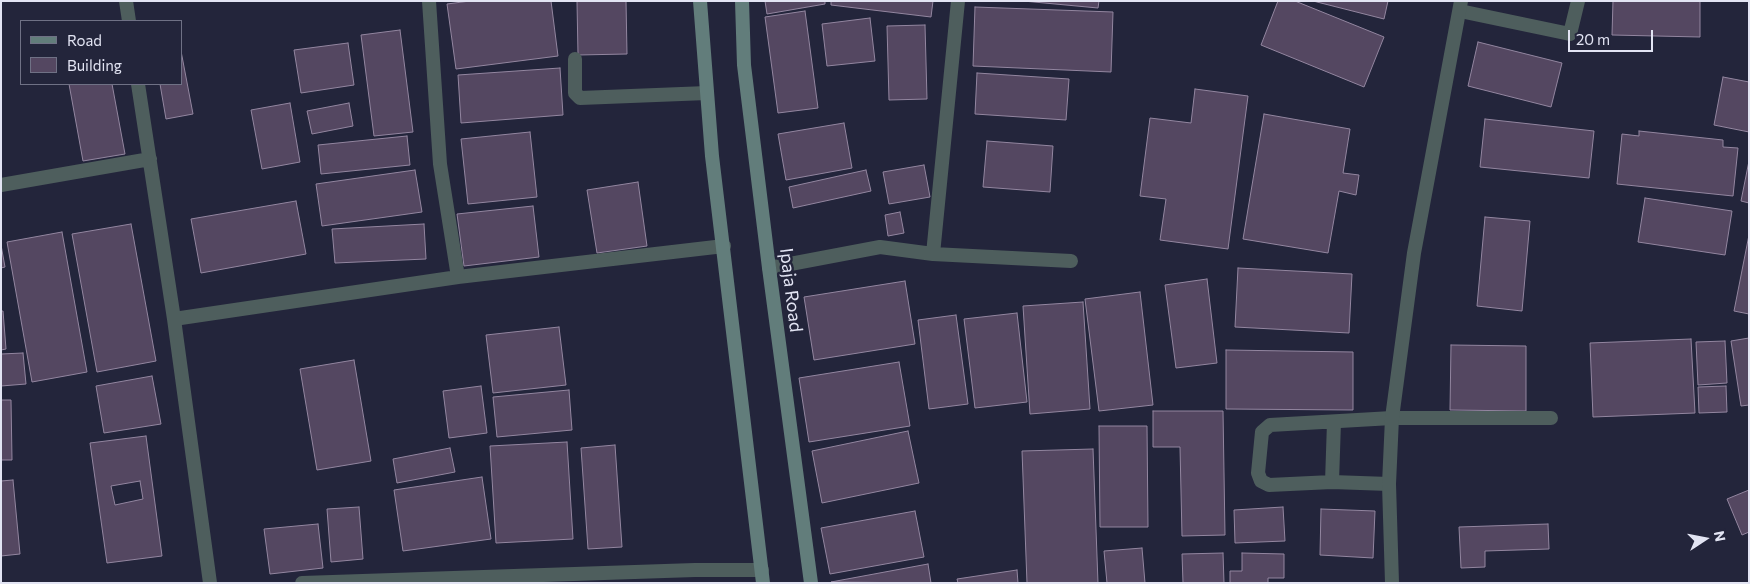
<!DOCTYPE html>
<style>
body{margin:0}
#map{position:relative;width:1750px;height:584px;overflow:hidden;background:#23253b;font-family:Commissioner,sans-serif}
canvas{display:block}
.frame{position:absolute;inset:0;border:2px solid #e2e4f3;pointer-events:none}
.legend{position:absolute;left:20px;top:20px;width:162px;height:65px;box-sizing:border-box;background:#23253b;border:1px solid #6f7185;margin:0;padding:6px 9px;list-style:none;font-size:15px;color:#e2e4f3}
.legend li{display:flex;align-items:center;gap:10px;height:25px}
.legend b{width:25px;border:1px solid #6f7185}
.north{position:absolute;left:1680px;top:514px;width:50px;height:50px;-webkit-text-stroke:4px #23253b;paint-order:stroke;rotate:79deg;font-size:14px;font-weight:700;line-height:20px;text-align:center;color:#e2e4f3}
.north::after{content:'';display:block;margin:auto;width:18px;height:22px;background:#e2e4f3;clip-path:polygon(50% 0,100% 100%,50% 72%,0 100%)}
.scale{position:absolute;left:1568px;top:30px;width:85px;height:22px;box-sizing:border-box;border:2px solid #e2e4f3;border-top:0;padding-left:6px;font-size:15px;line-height:18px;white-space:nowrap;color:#e2e4f3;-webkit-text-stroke:4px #23253b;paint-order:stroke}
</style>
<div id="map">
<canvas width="1750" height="584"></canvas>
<div class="frame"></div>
<ul class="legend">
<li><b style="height:6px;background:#627d7b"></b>Road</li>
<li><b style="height:14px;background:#544761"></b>Building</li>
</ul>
<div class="north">N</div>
<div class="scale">20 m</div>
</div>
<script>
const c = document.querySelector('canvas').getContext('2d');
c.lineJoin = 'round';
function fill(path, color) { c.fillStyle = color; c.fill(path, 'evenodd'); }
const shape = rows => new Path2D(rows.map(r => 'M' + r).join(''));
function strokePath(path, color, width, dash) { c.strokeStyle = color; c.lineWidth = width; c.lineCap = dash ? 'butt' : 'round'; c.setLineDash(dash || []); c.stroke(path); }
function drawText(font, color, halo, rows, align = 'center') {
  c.font = font + ' Commissioner,sans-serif'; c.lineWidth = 5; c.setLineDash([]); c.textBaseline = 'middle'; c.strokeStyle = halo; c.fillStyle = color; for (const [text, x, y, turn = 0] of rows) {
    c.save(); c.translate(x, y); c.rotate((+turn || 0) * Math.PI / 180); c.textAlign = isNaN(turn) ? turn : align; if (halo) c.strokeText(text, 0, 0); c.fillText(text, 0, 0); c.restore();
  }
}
const building = shape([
 [470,1,551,1,558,56,456,69,447,4,470,1],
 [577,1,626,1,627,54,578,55,577,1],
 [765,1,825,1,825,4,767,14,765,1],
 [831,1,933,1,931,17,831,5,831,1],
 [1023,1,1099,1,1098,8,1023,1],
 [1278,1,1295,1,1384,37,1364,87,1261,45,1278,1],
 [1313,1,1388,1,1384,19,1313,1],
 [1613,1,1700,1,1700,37,1612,35,1613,1],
 [975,7,1113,12,1111,72,973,66,975,7],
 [805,11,818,108,778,113,765,17,805,11],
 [870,18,875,61,827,66,822,24,870,18],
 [925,25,927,99,889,100,887,26,925,25],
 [400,30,413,132,374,136,361,35,400,30],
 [1478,42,1562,63,1551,107,1468,86,1478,42],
 [348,43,354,85,301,93,294,50,348,43],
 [181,51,193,114,166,119,160,84,181,84,181,51],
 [560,68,563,115,461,123,458,75,560,68],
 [977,73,1069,79,1066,120,975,114,977,73],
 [1723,77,1749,82,1749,132,1714,125,1723,77],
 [69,84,112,84,125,154,83,161,69,84],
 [1195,89,1248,96,1228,249,1160,240,1166,199,1140,196,1150,118,1191,123,1195,89],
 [290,103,300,162,262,169,251,110,290,103],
 [349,103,353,126,312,134,307,111,349,103],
 [1264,114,1350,129,1343,173,1359,175,1356,195,1339,191,1328,253,1243,239,1264,114],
 [1485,119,1594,131,1589,178,1480,167,1485,119],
 [844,123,852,168,786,180,778,134,844,123],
 [1639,131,1723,140,1723,147,1738,148,1733,196,1617,184,1622,134,1639,136,1639,131],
 [530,132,537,197,468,204,461,139,530,132],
 [407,136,410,165,321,174,318,145,407,136],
 [987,141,1053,146,1050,192,983,187,987,141],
 [1749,161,1749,203,1741,201,1749,161],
 [924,165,930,197,889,204,883,172,924,165],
 [415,170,422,212,322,226,316,184,415,170],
 [866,170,871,191,793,208,789,187,866,170],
 [638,182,647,246,597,253,587,190,638,182],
 [1645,198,1732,211,1725,255,1638,242,1645,198],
 [296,201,306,254,201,273,191,219,296,201],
 [533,206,539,257,464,266,457,214,533,206],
 [900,212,904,233,888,236,885,215,900,212],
 [1485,217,1530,221,1522,311,1477,306,1485,217],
 [131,224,156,361,97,372,72,234,131,224],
 [424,224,426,259,335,263,332,229,424,224],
 [62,232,87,372,32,382,7,242,62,232],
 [1749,235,1749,314,1734,311,1749,235],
 [1,245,5,267,1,268,1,245],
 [1238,268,1352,274,1349,333,1235,327,1238,268],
 [1207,279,1217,363,1176,368,1165,285,1207,279],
 [905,281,915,344,814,360,804,297,905,281],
 [1140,292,1153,405,1099,411,1085,299,1140,292],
 [1083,302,1090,409,1030,414,1023,306,1083,302],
 [1,311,3,311,6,349,1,350,1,311],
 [1017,313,1027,402,975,408,964,319,1017,313],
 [956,315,968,404,929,409,918,320,956,315],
 [559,327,566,385,493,393,486,335,559,327],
 [1749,338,1749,405,1741,406,1731,341,1749,338],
 [1691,339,1695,413,1593,417,1590,343,1691,339],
 [1725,341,1727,383,1698,385,1696,342,1725,341],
 [1451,345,1526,346,1526,411,1450,410,1451,345],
 [1226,350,1353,352,1353,410,1226,409,1226,350],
 [23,353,26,384,1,386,1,354,23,353],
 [354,360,371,461,317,470,300,369,354,360],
 [899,362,910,426,809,442,799,378,899,362],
 [152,376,161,424,104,433,96,386,152,376],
 [481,386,487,433,449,438,443,391,481,386],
 [1726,386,1727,412,1699,413,1698,387,1726,386],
 [569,390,572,430,497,437,493,397,569,390],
 [1,400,11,400,12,460,1,460,1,400],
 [1153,411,1223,411,1225,535,1182,536,1180,447,1153,447,1153,411],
 [1099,426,1147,426,1148,527,1100,527,1099,426],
 [908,431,919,483,822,503,812,451,908,431],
 [146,436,162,556,107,563,90,443,146,436],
 [140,481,143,499,115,505,111,486,140,481],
 [567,442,573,539,496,543,490,446,567,442],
 [615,445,622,547,588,549,581,448,615,445],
 [450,448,455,472,397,483,393,459,450,448],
 [1093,449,1098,583,1027,583,1022,451,1093,449],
 [482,477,491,539,403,551,394,490,482,477],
 [13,480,20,554,1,556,1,481,13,480],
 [1749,490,1749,532,1742,535,1727,499,1749,490],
 [359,507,363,559,331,562,327,509,359,507],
 [1283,507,1285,541,1235,543,1234,510,1283,507],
 [1321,509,1375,511,1373,558,1320,555,1321,509],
 [915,511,924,557,830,574,821,528,915,511],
 [318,524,323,568,270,574,264,529,318,524],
 [1548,524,1549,549,1485,551,1485,567,1461,568,1459,527,1548,524],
 [1142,548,1145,583,1107,583,1104,551,1142,548],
 [1223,553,1224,583,1183,583,1182,554,1223,553],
 [1242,553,1284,554,1284,578,1268,578,1268,583,1230,583,1230,571,1242,571,1242,553],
 [928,564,931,583,831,582,928,564],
 [1017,570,1018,583,958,583,957,579,1017,570]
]);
fill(building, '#544761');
strokePath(building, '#9386a0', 1);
strokePath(shape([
 [1460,11,1570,34,1578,1],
 [575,59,575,93,580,98,707,93],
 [1332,482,1334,422],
 [1389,484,1332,482,1269,485,1261,481,1258,473,1262,432,1270,425,1392,418,1551,418]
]), '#4e5e5d', 14);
strokePath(shape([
 [126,1,129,21],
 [429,1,440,164,458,277],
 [138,84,174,319,210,583],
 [1,185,150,159],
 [933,254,958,1],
 [769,268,880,247,933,254,1071,261],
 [174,319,458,277,724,246],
 [302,583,695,570,762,570],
 [1392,583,1389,484,1392,418,1414,253,1461,1]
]), '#4e5e5d', 14);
strokePath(shape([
 [700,1,712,156,763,583],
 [742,1,744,65,769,268,811,583]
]), '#627d7b', 14);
drawText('18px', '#e2e4f3', '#23253b', [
 ["Ipaja Road",791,290,83]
]);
</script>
